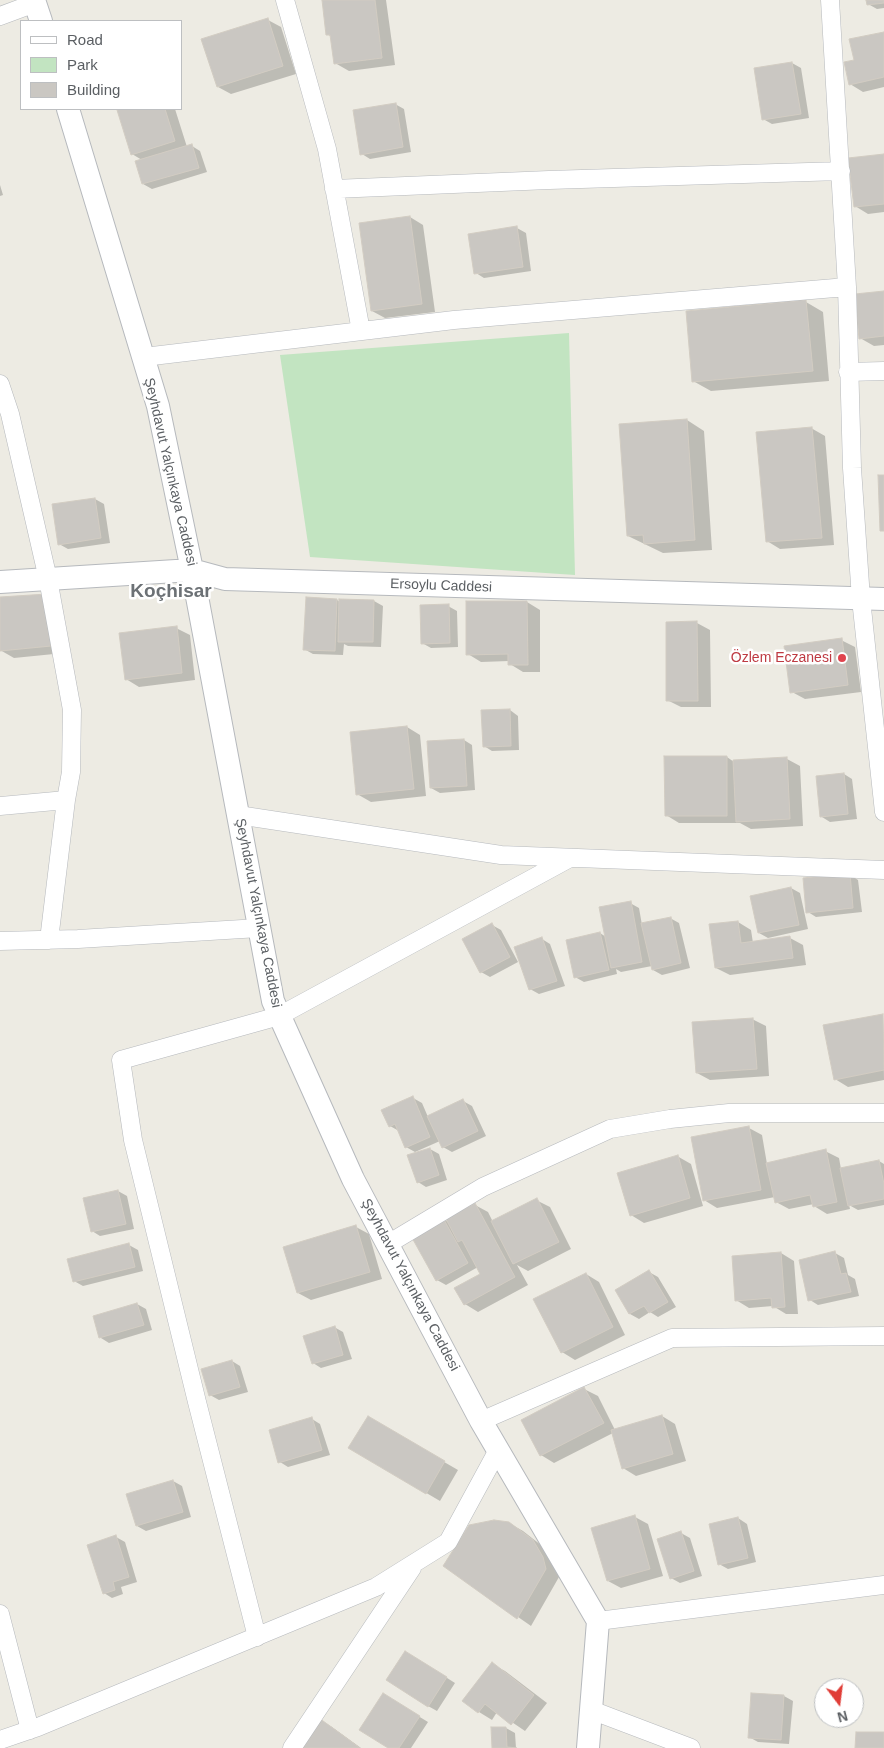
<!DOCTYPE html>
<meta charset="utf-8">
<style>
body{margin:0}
#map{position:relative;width:884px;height:1748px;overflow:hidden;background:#edebe3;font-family:Helvetica,sans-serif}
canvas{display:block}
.legend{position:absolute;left:20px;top:20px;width:162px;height:90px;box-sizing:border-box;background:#fff;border:1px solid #bdbfc1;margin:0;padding:6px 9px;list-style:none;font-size:15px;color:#5b5f63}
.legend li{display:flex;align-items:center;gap:10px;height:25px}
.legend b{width:25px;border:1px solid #bdbfc1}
.north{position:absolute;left:814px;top:1678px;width:50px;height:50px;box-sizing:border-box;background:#fff;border:1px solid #bdbfc1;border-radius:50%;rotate:165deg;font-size:14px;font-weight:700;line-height:20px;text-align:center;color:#5b5f63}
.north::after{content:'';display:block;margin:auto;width:18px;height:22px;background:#e03d37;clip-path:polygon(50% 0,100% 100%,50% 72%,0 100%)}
</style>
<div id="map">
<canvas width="884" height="1748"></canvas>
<ul class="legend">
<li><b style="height:6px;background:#fff"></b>Road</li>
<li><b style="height:14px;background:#c2e4c1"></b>Park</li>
<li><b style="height:14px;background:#cac7c2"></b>Building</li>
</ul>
<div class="north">N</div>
</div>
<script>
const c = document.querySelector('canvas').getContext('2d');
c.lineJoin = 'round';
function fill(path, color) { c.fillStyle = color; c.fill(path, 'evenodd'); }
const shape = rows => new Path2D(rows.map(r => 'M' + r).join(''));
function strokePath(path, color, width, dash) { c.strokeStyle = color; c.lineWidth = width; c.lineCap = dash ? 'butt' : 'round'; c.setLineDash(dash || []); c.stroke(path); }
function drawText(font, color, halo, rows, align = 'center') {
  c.font = font + ' Helvetica,sans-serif'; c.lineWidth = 5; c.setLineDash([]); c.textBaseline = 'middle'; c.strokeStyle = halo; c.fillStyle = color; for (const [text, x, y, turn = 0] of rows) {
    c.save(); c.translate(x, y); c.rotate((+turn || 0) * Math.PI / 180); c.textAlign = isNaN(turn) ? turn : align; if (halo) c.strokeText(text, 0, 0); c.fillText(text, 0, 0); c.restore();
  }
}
fill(shape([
 [569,333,575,575,310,557,280,355]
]), '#c2e4c1');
fill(shape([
 [323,0,386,0,395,65,349,71,335,63,332,37,327,34],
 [867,0,884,0,884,8,877,9,868,4],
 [268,20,281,27,296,74,231,94,218,87],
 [884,33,884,87,863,92,850,84,855,61],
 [792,63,801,68,809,118,772,124,763,119],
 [395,104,404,109,411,152,370,159,362,154],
 [125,109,175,109,187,147,192,146,200,151,207,172,152,189,143,184,142,160,132,154,119,111],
 [884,155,884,212,868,214,855,206],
 [0,185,3,195,0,196],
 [410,217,423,225,435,312,385,318,372,311],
 [517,228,526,233,531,271,484,278,476,273],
 [884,292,884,345,874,346,860,338],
 [806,302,823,312,829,381,711,391,693,381],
 [687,420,704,431,712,550,663,553,628,536],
 [811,428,825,436,834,545,780,549,767,541],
 [95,499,104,504,110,543,68,549,59,544],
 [307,598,337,600,340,602,374,601,383,606,381,647,348,646,344,644,343,655,313,654,304,649],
 [0,599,64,653,14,658,0,650],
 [527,602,540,610,540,672,523,672,510,664,509,661,481,662,468,654],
 [448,606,457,611,458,647,431,648,422,643],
 [697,623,710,630,711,707,681,707,667,700],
 [176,628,190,635,195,680,139,687,126,679],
 [841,640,855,647,861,692,805,699,792,692],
 [510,710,518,716,519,750,492,751,484,746],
 [407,727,420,735,426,796,371,802,357,794],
 [464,740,472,745,475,790,440,793,431,788],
 [727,757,734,762,787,759,800,766,803,826,751,829,740,823,679,823,666,815],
 [844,774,852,779,857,819,830,822,822,817],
 [849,874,858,880,862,912,816,917,808,912],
 [791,888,800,893,808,929,768,938,759,933],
 [630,903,639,908,642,925,670,918,679,923,690,968,662,975,653,970,652,966,621,972,616,969,617,974,584,982,575,977,600,933,606,937],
 [738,922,751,930,753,943,790,938,803,945,806,965,730,975,716,968],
 [492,925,501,930,518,962,490,977,481,972],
 [542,939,550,944,565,986,539,994,530,989],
 [883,1015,884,1080,848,1087,835,1079],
 [752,1019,766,1026,769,1076,710,1080,697,1073],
 [413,1098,422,1103,428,1117,463,1101,472,1106,486,1136,452,1152,443,1147,440,1141,415,1152,406,1147,399,1131,390,1126],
 [749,1128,762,1135,767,1164,825,1151,839,1158,841,1169,879,1161,884,1164,884,1205,858,1210,849,1205,850,1209,827,1214,814,1206,814,1204,789,1209,776,1202,775,1197,717,1208,704,1200],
 [430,1149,439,1154,447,1180,426,1187,418,1182],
 [677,1156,691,1164,703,1206,644,1223,631,1215],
 [118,1191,127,1196,134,1229,100,1236,92,1231],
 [536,1200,550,1207,571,1249,528,1271,517,1265,528,1285,478,1312,465,1304,482,1275,478,1267,446,1285,437,1280,443,1219,450,1223,475,1205,488,1212,493,1222],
 [356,1227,369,1234,382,1279,311,1300,298,1293],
 [129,1245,138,1250,143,1271,83,1286,74,1281],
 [781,1253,794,1261,798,1314,786,1314,773,1306,749,1308,736,1300],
 [835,1253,844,1258,848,1275,855,1279,859,1296,818,1305,810,1300],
 [649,1272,658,1277,676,1307,658,1317,650,1312,639,1319,630,1314,617,1290],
 [586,1274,599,1282,625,1335,575,1360,562,1352],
 [137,1304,146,1309,152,1330,109,1343,101,1338,94,1317],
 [334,1327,343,1332,352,1359,321,1368,313,1363],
 [232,1361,240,1366,248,1392,219,1400,210,1395],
 [584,1389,598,1396,615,1430,662,1416,675,1424,686,1461,636,1476,623,1468,613,1433,554,1463,541,1455,523,1421],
 [368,1418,458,1470,440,1501,350,1448],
 [312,1419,320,1424,330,1455,288,1467,280,1462],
 [173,1481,182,1486,191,1517,146,1531,137,1526],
 [635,1517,648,1524,663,1576,621,1588,608,1581],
 [738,1518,747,1524,756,1562,728,1569,719,1564],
 [509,1523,523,1531,546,1549,556,1566,559,1577,531,1626,445,1566],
 [681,1533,690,1538,702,1576,680,1583,671,1578],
 [116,1537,125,1542,137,1582,121,1587,123,1594,112,1598,104,1593],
 [414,1657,455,1683,437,1711,428,1706],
 [492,1664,505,1671,547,1703,525,1731,497,1712,492,1720,479,1712],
 [784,1696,793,1701,789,1744,758,1742,749,1737],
 [392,1700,428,1722,411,1748,390,1748],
 [319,1719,332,1727,361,1748,298,1748],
 [506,1728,515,1733,516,1748,494,1748]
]), '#0003');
const building = shape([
 [322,0,375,0,382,58,334,64,330,35,326,35,322,0],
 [866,0,884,0,884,3,867,5,866,0],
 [268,18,283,66,217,87,201,39,268,18],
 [884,32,884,77,849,85,844,62,854,60,849,39,884,32],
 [792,62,801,114,762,120,754,68,792,62],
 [396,103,403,147,360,155,353,110,396,103],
 [121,109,165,109,175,141,131,155,117,110,121,109],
 [192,144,199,168,142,184,135,161,192,144],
 [884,154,884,204,854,207,848,158,884,154],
 [410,216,422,304,371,311,359,223,410,216],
 [517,226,523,267,474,274,468,234,517,226],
 [884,291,884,336,859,339,855,294,884,291],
 [806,300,813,371,692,382,686,311,806,300],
 [687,419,695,540,644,544,643,535,627,536,619,424,687,419],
 [812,427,822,538,766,542,756,432,812,427],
 [878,475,884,475,884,531,880,531,878,475],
 [95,498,101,538,58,545,52,504,95,498],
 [47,594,51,646,0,651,0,597,47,594],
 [306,597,337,599,335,651,303,650,306,597],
 [339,599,374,600,373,642,338,642,339,599],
 [466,601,527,601,528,665,508,665,508,654,466,655,466,601],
 [449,604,450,643,421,644,420,605,449,604],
 [697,621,698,701,666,701,666,622,697,621],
 [177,626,182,673,125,680,119,633,177,626],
 [842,638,848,685,790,693,784,646,842,638],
 [510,709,511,746,483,747,481,710,510,709],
 [407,726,414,789,356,795,350,732,407,726],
 [464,739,467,786,430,788,427,741,464,739],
 [664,756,727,756,727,816,665,816,664,756],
 [787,757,790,819,736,822,733,760,787,757],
 [844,773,848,814,820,817,816,776,844,773],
 [850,873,853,908,806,913,803,878,850,873],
 [791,887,799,925,758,933,750,896,791,887],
 [631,901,642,962,611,968,599,907,631,901],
 [671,917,681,963,652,970,641,923,671,917],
 [738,921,741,943,790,936,793,958,715,968,709,924,738,921],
 [492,923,510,957,480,973,462,939,492,923],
 [600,932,609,970,574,978,566,940,600,932],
 [542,937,557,981,529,990,514,947,542,937],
 [883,1014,884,1070,834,1080,823,1025,883,1014],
 [753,1018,757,1069,696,1073,692,1022,753,1018],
 [413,1096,430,1137,405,1148,395,1124,389,1127,381,1110,413,1096],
 [463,1099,478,1131,442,1148,427,1116,463,1099],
 [749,1126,761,1190,703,1201,691,1137,749,1126],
 [430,1148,439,1175,417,1183,407,1155,430,1148],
 [826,1149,837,1202,813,1207,810,1195,775,1203,766,1163,826,1149],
 [678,1155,690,1198,630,1216,617,1173,678,1155],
 [879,1160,884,1184,884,1199,848,1206,840,1168,879,1160],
 [118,1190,126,1224,91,1232,83,1198,118,1190],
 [537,1198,559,1242,513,1264,491,1221,537,1198],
 [475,1203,515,1277,464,1305,454,1288,480,1274,462,1240,458,1242,446,1219,475,1203],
 [443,1218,468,1263,436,1281,411,1236,443,1218],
 [356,1225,370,1272,297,1293,283,1247,356,1225],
 [129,1243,135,1267,73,1282,67,1259,129,1243],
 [835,1251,841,1274,846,1273,851,1292,808,1301,799,1260,835,1251],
 [781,1252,785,1307,772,1308,771,1298,735,1301,732,1256,781,1252],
 [649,1270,668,1302,649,1313,644,1306,629,1314,615,1290,649,1270],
 [586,1273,613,1327,561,1353,533,1299,586,1273],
 [137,1303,144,1325,99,1338,93,1316,137,1303],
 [335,1326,343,1355,312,1364,303,1336,335,1326],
 [232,1360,240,1387,209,1396,201,1369,232,1360],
 [584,1387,604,1423,540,1456,521,1420,584,1387],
 [662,1415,673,1454,622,1469,611,1430,662,1415],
 [368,1416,445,1461,426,1494,348,1448,368,1416],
 [312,1417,322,1450,278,1463,269,1430,312,1417],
 [173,1480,183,1512,136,1526,126,1494,173,1480],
 [635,1515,650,1569,607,1581,591,1528,635,1515],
 [738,1517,748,1558,718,1565,709,1524,738,1517],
 [494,1520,509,1522,533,1540,543,1557,546,1569,517,1619,443,1566,469,1525,494,1520],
 [681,1531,694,1571,670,1579,657,1539,681,1531],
 [116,1535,129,1577,113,1582,115,1590,103,1594,87,1545,116,1535],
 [405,1651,447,1677,428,1707,386,1680,405,1651],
 [492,1662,534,1695,511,1725,485,1704,478,1713,462,1701,492,1662],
 [383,1693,420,1716,399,1748,388,1748,359,1730,383,1693],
 [751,1693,784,1695,781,1740,748,1738,751,1693],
 [319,1718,341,1734,360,1748,297,1748,319,1718],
 [491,1727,506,1727,507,1747,517,1748,492,1748,491,1727],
 [856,1732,884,1732,884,1748,855,1748,856,1732]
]);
fill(building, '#cac7c2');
strokePath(building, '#d2ccc2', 1);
const minor = shape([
 [285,0,327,149,361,331],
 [830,0,847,287,852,468,861,599,884,812],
 [0,16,35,3],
 [334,189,549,180,841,171],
 [144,357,454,320,847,287],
 [848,372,884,371],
 [0,384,10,414,48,579,72,710,71,772,66,800,49,940],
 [0,806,66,800],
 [238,815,501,855,884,870],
 [0,941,78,939,259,928],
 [388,1244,483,1187,610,1129,670,1119,729,1113,884,1113],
 [481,1421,672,1338,884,1336],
 [0,1614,30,1730],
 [598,1621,884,1585],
 [257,1637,197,1402,133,1140,121,1060,279,1016,570,858],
 [591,1710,691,1748],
 [0,1740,38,1727,376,1587,448,1542,498,1450],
 [292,1748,412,1568]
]);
const tertiary = shape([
 [34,0,41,21],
 [68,109,158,406,192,570,273,1001,353,1179,481,1421,598,1621,588,1748],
 [0,582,192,570,225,579,884,599]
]);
strokePath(minor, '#b6b9bd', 19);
strokePath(tertiary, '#b6b9bd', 24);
strokePath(minor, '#fff', 18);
strokePath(tertiary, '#fff', 22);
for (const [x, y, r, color] of [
 [842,658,5,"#e0444e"]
]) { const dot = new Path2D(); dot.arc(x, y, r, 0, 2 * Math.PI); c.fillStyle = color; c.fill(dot); strokePath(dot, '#fff', 2); }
drawText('14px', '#5b5f63', '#fff', [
 ["Şeyhdavut Yalçınkaya Caddesi",170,472,77],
 ["Ersoylu Caddesi",441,586,2],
 ["Şeyhdavut Yalçınkaya Caddesi",258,913,79],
 ["Şeyhdavut Yalçınkaya Caddesi",410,1285,62]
]);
drawText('14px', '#be3a42', '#fff', [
 ["Özlem Eczanesi",832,658]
], 'right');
drawText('bold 19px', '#6c7175', '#fff', [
 ["Koçhisar",171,592]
]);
</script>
